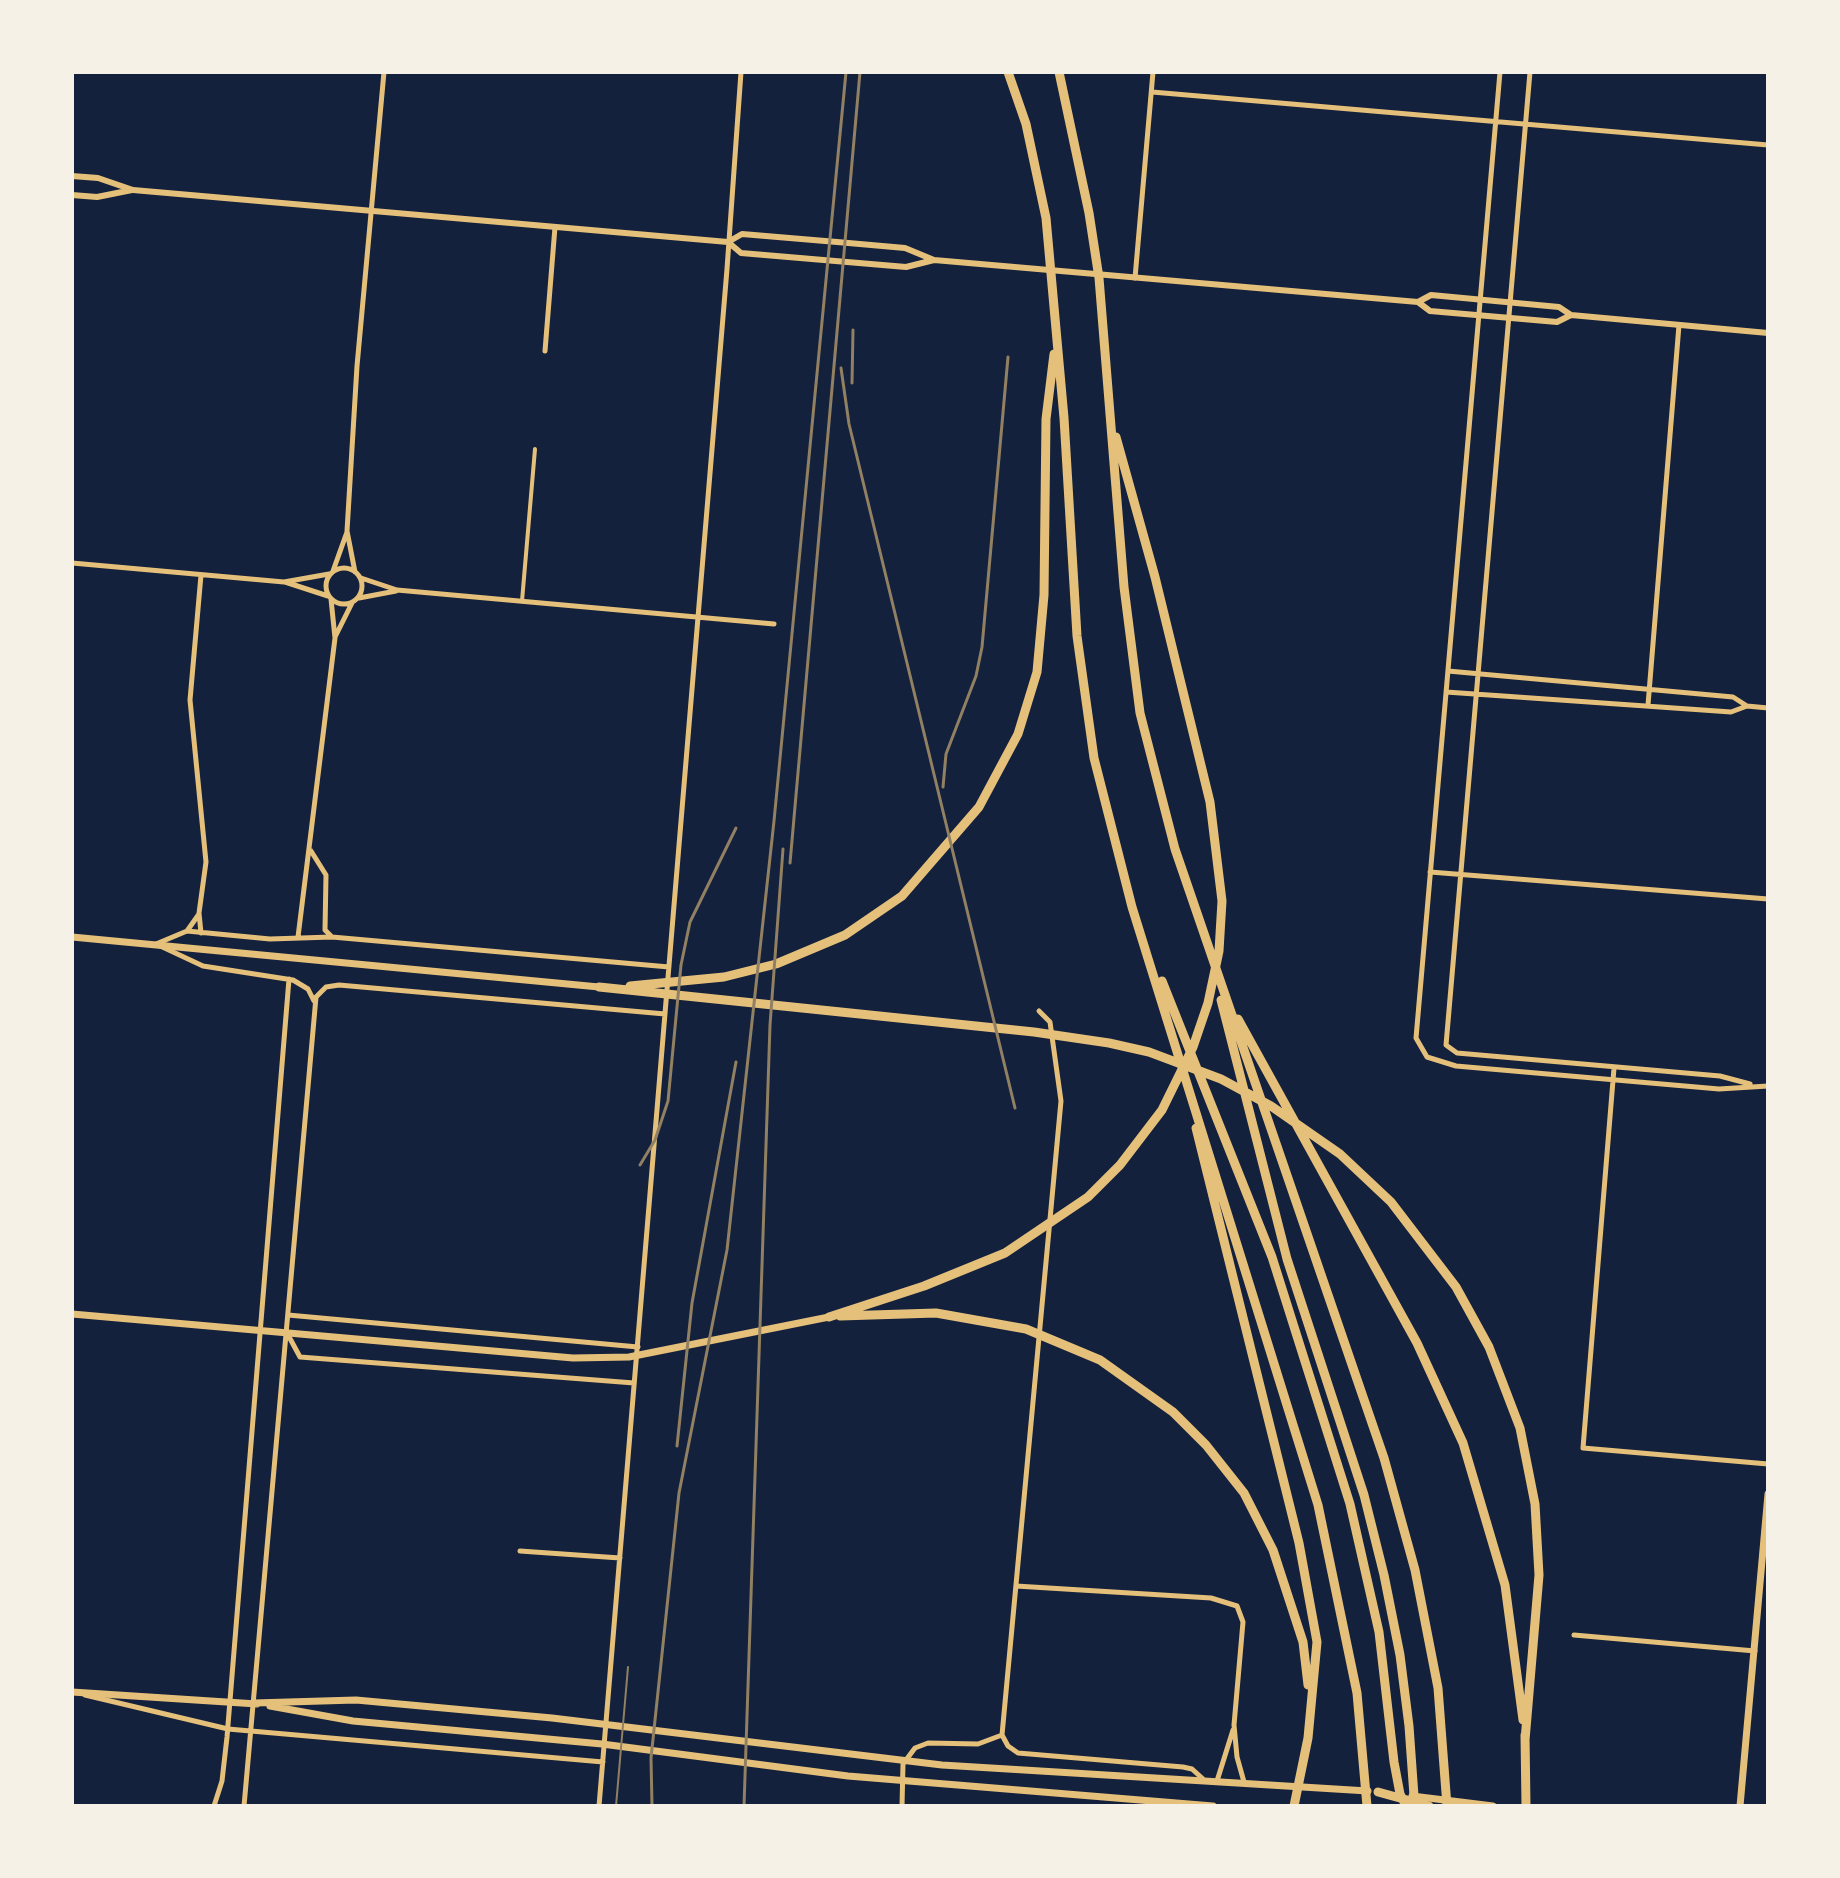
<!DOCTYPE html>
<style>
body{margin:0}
#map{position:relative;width:1840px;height:1878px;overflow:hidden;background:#14213d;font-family:"Crimson Pro",serif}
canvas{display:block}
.frame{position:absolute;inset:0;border:74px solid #f6f1e7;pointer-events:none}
</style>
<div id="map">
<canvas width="1840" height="1878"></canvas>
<div class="frame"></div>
</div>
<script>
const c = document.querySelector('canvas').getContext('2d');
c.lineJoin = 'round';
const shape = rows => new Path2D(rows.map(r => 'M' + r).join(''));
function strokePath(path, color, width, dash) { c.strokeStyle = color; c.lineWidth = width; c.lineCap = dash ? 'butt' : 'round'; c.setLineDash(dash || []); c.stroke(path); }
strokePath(shape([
 [522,601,535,449]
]), '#e5c07b', 4);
strokePath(shape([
 [1500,72,1416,1038,1427,1057,1456,1066,1719,1089,1768,1086],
 [1530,72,1446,1045,1457,1053,1720,1076,1750,1084],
 [1152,92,1768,145],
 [1135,278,1153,72],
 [545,351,555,227],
 [72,563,284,582,329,574],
 '326 586a18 18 0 1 1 36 0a18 18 0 1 1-36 0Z',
 [333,571,347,532],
 [355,572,347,531,357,366,384,72],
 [201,575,190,700,206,862,199,913,201,933],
 [361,578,397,590,774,624],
 [285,582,328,596],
 [359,598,396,591],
 [335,637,352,603],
 [1448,671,1733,697,1747,706,1768,708],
 [1446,692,1731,712,1747,706],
 [1648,705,1679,325],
 [311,851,326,875,325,930,332,937],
 [1430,872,1768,899],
 [187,931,199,914],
 [298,937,335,638,331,599],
 [314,1001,308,989,293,980,203,966,156,944,187,931,270,939,332,937,669,967],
 [1614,1068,1583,1448,1768,1464],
 [288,1315,638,1347],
 [287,1333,300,1357,634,1383],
 [520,1551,620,1558],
 [1016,1586,1211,1598,1237,1606,1243,1622,1234,1725,1237,1757,1244,1782],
 [1574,1635,1755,1651],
 [85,1695,228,1729,603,1762],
 [1002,1735,1061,1101,1050,1022,1039,1011],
 [1002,1735,1008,1746,1018,1753,1183,1767,1192,1769,1203,1779],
 [1217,1781,1233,1730],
 [214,1806,222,1781,227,1737,289,979],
 [244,1806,316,997,326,987,339,985,665,1014],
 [599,1806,727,269,741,72],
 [902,1806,903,1764,915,1748,928,1743,978,1744,1002,1735]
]), '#e5c07b', 5);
strokePath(shape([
 [72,176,98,178,133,190,728,242,741,253,906,267,934,260],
 [72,195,97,197,132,190],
 [728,242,742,234,837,242,905,248,934,260,1418,302,1430,311,1557,322,1571,315,1768,333],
 [1418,302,1431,295,1559,307,1571,315]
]), '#e5c07b', 6);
strokePath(shape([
 [1412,1796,1493,1806],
 [1740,1806,1768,1494]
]), '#e5c07b', 7);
strokePath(shape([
 [72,937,599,987],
 [72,1314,573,1358,629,1357,829,1317],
 [72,1692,257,1704],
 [254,1703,356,1700,552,1718,942,1765,1368,1791],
 [270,1706,353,1721,602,1744,848,1776,1213,1806]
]), '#e5c07b', 7);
strokePath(shape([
 [1008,72,1026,124,1046,218,1064,418,1077,636,1094,758,1132,907,1318,1505,1357,1693,1367,1806],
 [1059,72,1089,213,1099,278,1124,587,1140,713,1175,849,1384,1458,1415,1570,1438,1688,1447,1806],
 [1162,981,1272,1257,1350,1504,1379,1632,1394,1762,1400,1794,1406,1806],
 [630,986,724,977,776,964,845,935,902,896,979,807,1018,734,1037,672,1044,595,1046,419,1054,354],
 [599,987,1034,1032,1109,1043,1149,1052,1221,1079,1271,1106,1340,1154,1391,1202,1456,1287,1489,1347,1520,1428,1535,1504,1539,1575,1525,1740],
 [1221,1000,1287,1259,1364,1495,1384,1575,1400,1655,1409,1726,1414,1796,1410,1806],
 [1238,1019,1417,1343,1463,1443,1505,1585,1523,1720],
 [1196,1128,1299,1543,1317,1642,1308,1738,1294,1806],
 [840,1316,936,1313,1026,1329,1100,1360,1173,1412,1206,1445,1244,1493,1273,1550,1303,1642,1308,1685],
 [829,1317,924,1286,1005,1253,1088,1197,1120,1165,1162,1110,1193,1047,1208,1003,1219,951,1222,901,1210,802,1155,577,1116,437],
 [1525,1735,1526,1806],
 [1378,1792,1429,1806]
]), '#e5c07b', 9);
strokePath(shape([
 [616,1806,628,1667]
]), '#918062', 2);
strokePath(shape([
 [841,368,849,424,1015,1108],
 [852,383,853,330],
 [943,787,946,754,976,676,982,647,1008,357],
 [790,863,860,72],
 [640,1165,655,1140,668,1101,681,965,690,922,736,828],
 [677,1446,692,1303,736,1062],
 [652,1806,651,1758,679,1493,727,1250,774,821,846,72],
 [744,1806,770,1025,783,849]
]), '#918062', 3);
</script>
